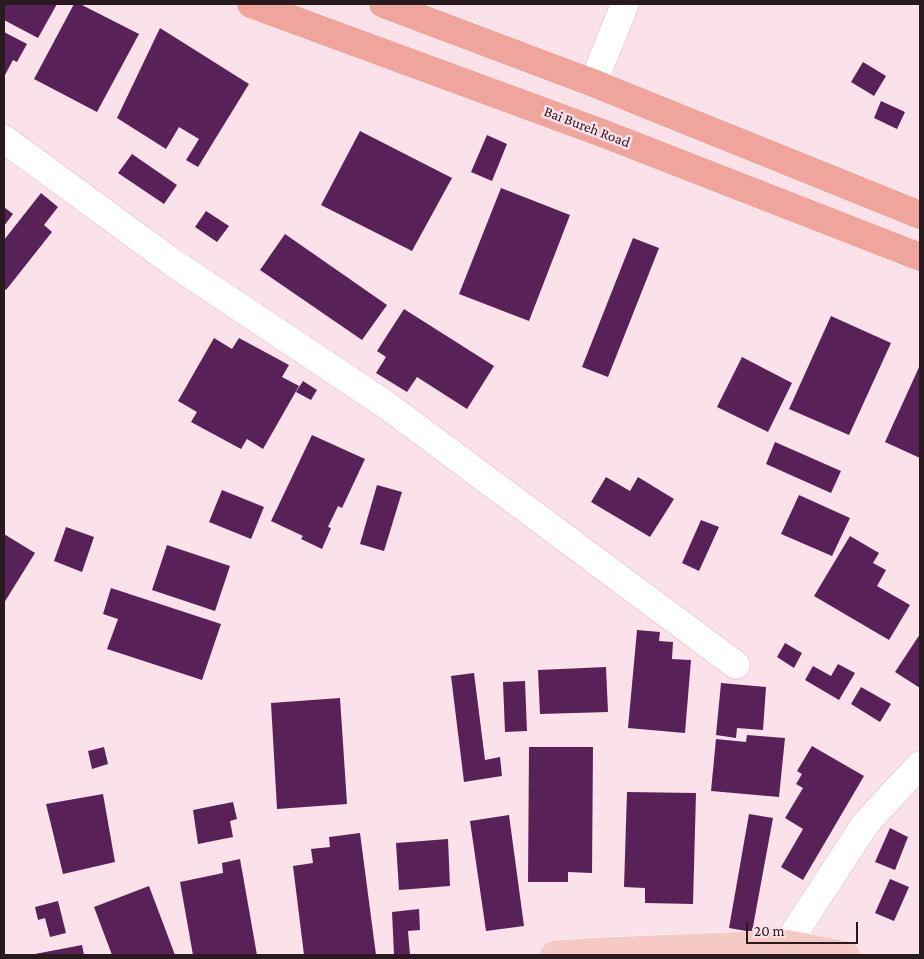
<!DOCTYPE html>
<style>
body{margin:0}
#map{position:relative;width:924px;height:959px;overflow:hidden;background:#fbe2ea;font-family:"Crimson Pro",serif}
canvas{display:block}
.frame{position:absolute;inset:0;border:5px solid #281a1e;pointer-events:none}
.scale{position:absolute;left:746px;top:922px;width:112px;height:22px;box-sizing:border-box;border:2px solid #281a1e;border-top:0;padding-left:6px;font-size:15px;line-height:18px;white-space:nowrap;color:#281a1e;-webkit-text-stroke:4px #fbe2ea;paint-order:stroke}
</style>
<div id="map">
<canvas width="924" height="959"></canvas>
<div class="frame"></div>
<div class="scale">20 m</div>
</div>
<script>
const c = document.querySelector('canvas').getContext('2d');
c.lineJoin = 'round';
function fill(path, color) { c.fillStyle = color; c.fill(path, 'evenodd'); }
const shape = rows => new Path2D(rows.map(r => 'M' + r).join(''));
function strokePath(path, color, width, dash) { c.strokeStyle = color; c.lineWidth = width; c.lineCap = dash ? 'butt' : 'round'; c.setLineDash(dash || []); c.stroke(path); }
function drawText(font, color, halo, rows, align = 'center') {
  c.font = font + ' "Crimson Pro",serif'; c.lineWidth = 5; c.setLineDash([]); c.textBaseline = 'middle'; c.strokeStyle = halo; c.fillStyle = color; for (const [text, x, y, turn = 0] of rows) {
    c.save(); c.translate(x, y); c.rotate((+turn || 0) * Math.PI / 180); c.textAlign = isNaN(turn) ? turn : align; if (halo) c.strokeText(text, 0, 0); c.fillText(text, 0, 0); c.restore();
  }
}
fill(shape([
 [4,4,57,4,38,38,4,20],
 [74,4,80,4,139,34,97,112,34,79],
 [160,28,249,84,198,167,186,160,199,139,179,127,166,149,117,118],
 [4,32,27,44,17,62,13,60,5,75,4,74],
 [863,62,886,76,874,96,851,82],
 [881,101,905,112,897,129,874,118],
 [360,131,452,178,412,251,321,205],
 [487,135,507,144,492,181,471,172],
 [132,154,177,185,164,204,118,173],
 [501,188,570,215,529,321,459,294],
 [41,193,58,207,44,225,52,232,6,290,4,288,4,240],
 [4,207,13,214,4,226],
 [206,211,229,226,217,242,195,227],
 [285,234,387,305,362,340,260,270],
 [633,238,659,248,608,377,582,367],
 [404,309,494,366,467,409,417,377,407,392,376,373,386,357,377,351],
 [831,316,891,343,849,435,789,409],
 [214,338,232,349,239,338,289,365,282,377,299,386,263,449,247,439,241,449,191,422,197,412,178,401],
 [742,357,792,383,768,432,717,407],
 [920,365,920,458,885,442],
 [303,381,317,390,311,400,296,392],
 [312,435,365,459,342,508,338,506,328,527,331,528,322,549,301,539,303,536,271,521],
 [775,442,841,471,831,493,766,464],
 [606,477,630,491,638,477,674,499,650,537,591,502],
 [377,485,402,492,384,551,360,544],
 [222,490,264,507,251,539,209,522],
 [799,495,850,518,832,556,781,534],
 [701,520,719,527,699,571,682,563],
 [66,527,94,537,82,572,54,561],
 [4,534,35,553,4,603],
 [850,536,879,553,873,563,886,570,877,586,910,605,889,640,814,596],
 [167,545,230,566,215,611,152,590],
 [111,588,221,624,202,680,107,649,118,619,103,614],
 [637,630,660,632,659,641,673,642,672,659,691,660,685,733,628,728],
 [920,634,920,688,895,672],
 [785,643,802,653,794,668,777,657],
 [838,664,855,673,839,700,805,680,813,666,831,676],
 [606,667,608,712,540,714,538,670],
 [474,673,485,760,500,757,502,776,464,782,451,676],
 [525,681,527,731,505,732,503,682],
 [721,683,766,687,763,730,737,728,736,738,716,735],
 [861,687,891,704,880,722,851,704],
 [340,698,347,804,277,809,271,703],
 [747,735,785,738,779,797,711,791,716,739,746,742],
 [812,746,864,776,803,880,781,867,803,829,785,818,803,788,796,784,802,774,797,771],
 [104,747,108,764,92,769,88,751],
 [529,747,593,747,592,873,568,872,568,882,528,882],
 [627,792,696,793,693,904,645,903,645,888,624,887],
 [103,794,115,862,63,874,46,804],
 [233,802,237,819,230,821,233,837,198,844,193,810],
 [749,814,773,818,752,932,729,928],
 [509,815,524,926,486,931,470,821],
 [890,828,908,837,895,870,875,862],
 [360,833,376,955,304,955,293,866,313,863,311,849,330,847,329,837],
 [448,839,450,886,399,890,396,843],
 [240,859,257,955,193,955,180,882,223,873,222,863],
 [890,879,909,887,894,921,875,913],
 [149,886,175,955,112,955,94,907],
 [58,901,66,933,50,937,45,918,38,920,35,907],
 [419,909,420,930,408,931,410,955,394,955,392,912],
 [82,945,84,955,35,955,35,954]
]), '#582258');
const minor = shape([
 [593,83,625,4],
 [4,139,172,262,385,404,736,665],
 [787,944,866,823,920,765]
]);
const major = shape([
 [554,955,590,952,787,944,846,955]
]);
const highway = shape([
 [251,4,602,133,920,257],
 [383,4,593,83,920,215]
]);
strokePath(minor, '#ddb6c2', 29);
strokePath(major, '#fff', 29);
strokePath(highway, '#fff', 29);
strokePath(minor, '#fff', 28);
strokePath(major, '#f5c9c4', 28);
strokePath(highway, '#efa59c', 28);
drawText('15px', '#281a1e', '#fbe2ea', [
 ["Bai Bureh Road",587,127,21]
]);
</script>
